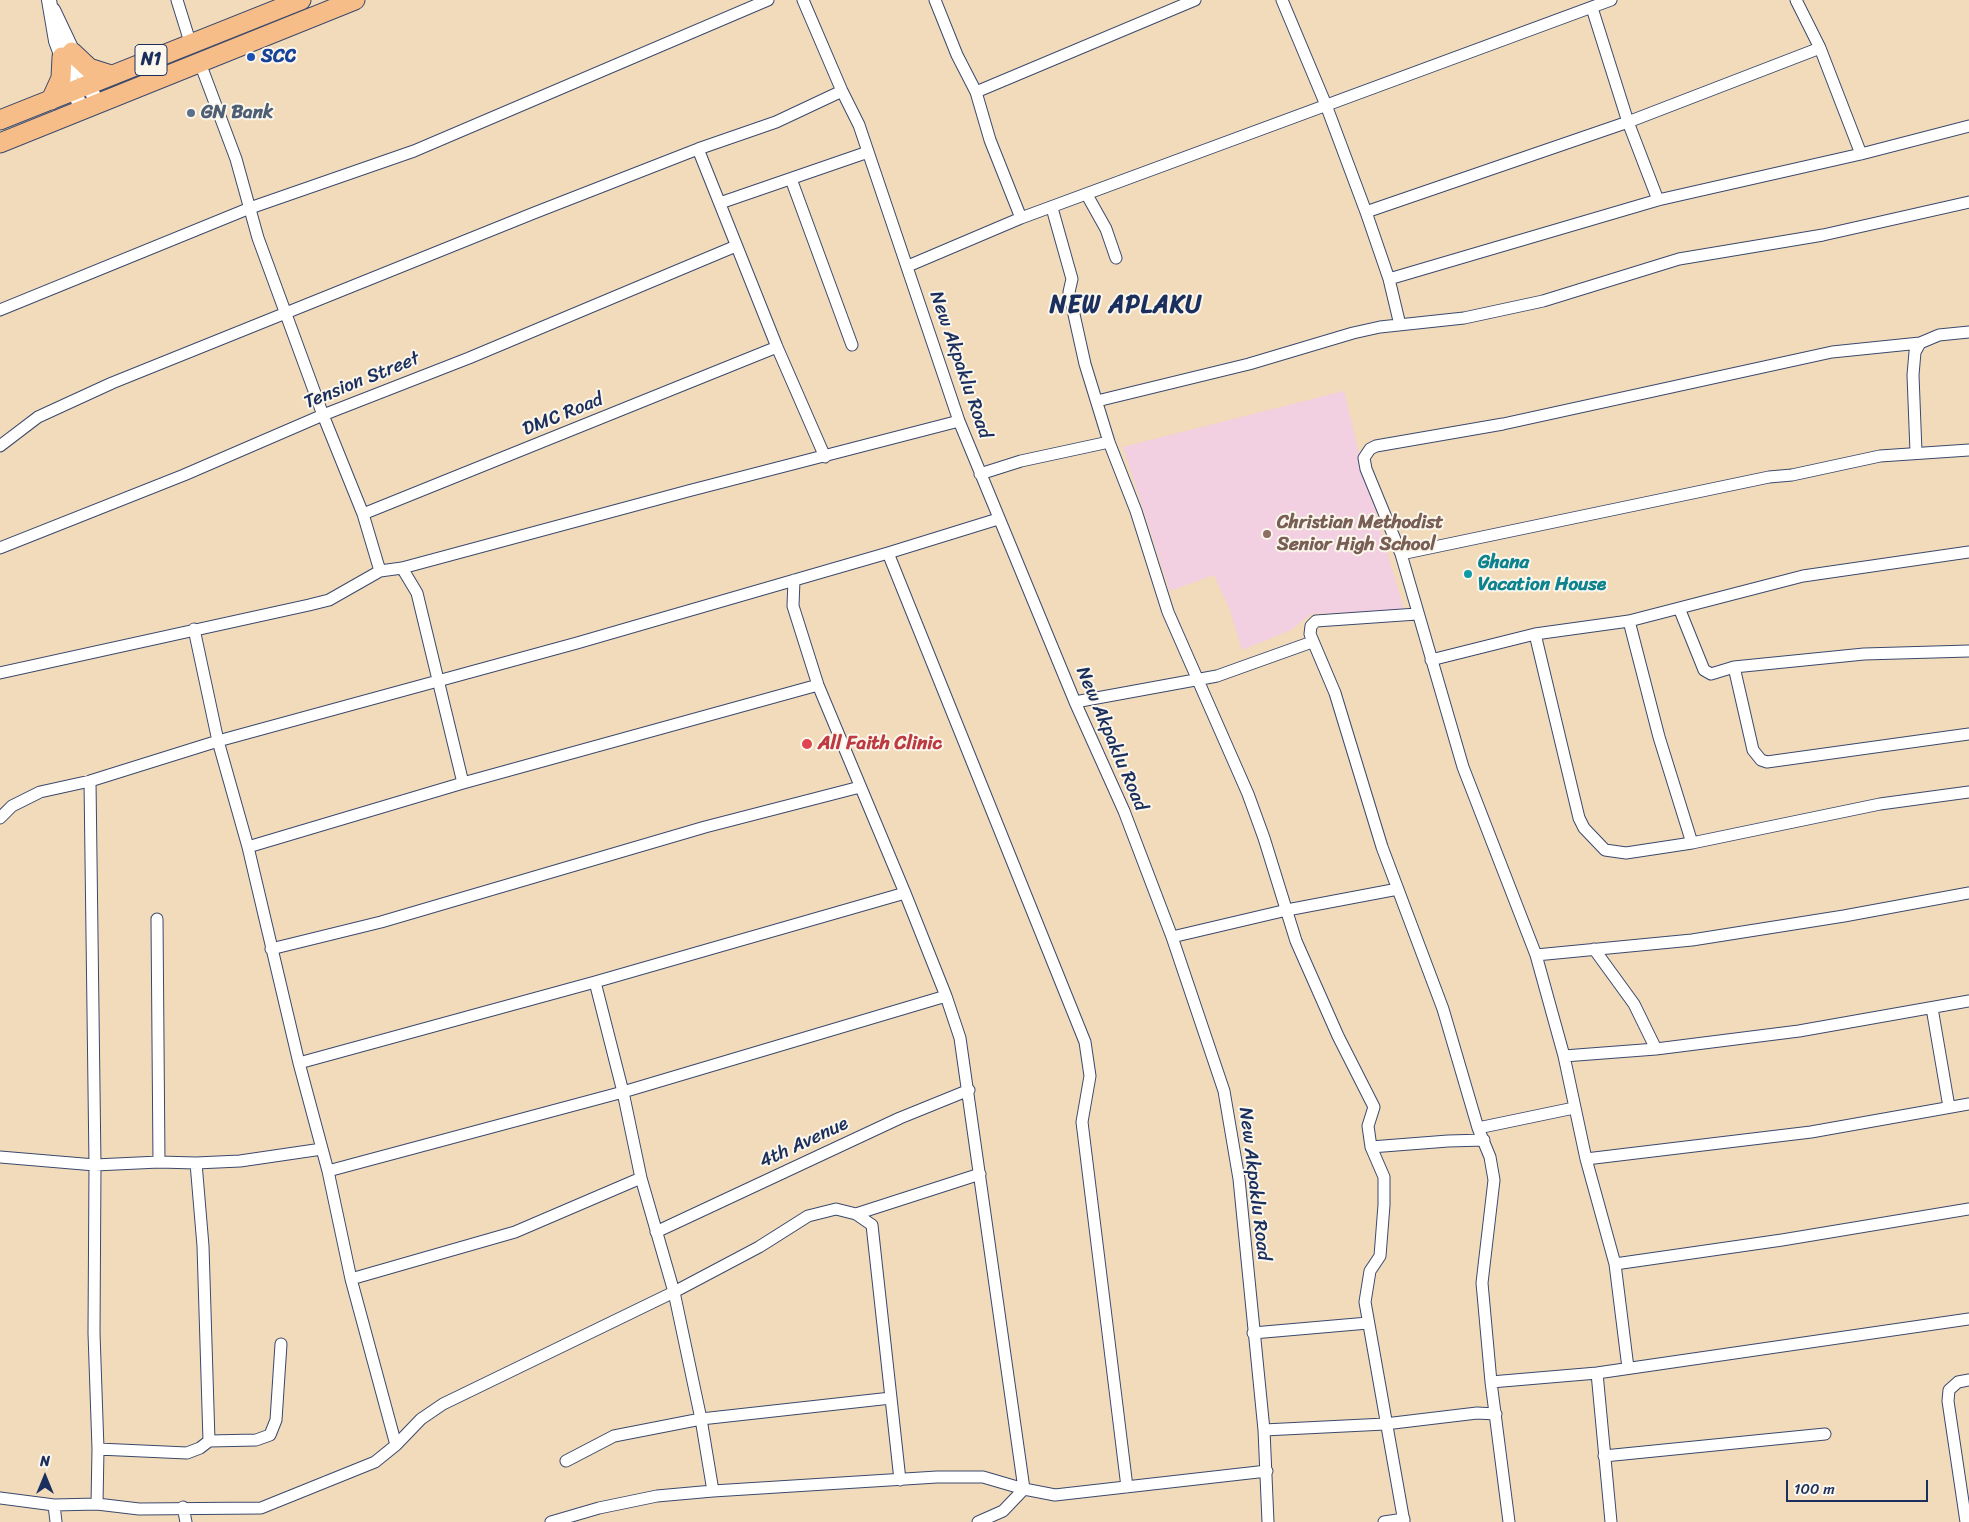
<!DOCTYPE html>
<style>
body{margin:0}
#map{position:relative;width:1969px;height:1522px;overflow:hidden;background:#f1dbbb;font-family:Sriracha,sans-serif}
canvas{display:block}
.north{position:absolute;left:20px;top:1452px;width:50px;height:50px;-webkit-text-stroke:4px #fbf7ec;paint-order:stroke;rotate:0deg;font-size:14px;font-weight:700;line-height:20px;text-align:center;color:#1b2f5e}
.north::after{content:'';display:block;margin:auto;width:18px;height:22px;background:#1b2f5e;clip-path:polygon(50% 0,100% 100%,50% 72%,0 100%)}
.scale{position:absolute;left:1786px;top:1480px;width:142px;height:22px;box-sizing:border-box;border:2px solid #1b2f5e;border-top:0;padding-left:6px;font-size:15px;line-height:18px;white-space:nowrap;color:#1b2f5e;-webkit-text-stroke:4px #fbf7ec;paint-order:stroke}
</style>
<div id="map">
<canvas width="1969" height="1522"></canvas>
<div class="north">N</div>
<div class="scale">100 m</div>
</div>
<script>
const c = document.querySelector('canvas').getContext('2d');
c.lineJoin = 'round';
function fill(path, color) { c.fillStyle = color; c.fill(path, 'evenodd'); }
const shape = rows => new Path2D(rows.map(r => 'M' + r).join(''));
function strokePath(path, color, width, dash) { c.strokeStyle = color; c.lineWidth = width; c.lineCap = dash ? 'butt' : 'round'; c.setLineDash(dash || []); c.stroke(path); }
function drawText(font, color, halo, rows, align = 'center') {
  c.font = font + ' Sriracha,sans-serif'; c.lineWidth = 4; c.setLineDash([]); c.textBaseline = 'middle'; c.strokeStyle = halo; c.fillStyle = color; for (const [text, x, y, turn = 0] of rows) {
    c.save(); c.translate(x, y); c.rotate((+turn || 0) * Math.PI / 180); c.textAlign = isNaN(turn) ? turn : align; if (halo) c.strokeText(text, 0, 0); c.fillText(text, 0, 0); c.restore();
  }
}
fill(shape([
 [1344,391,1361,461,1404,610,1311,614,1291,630,1242,650,1230,610,1214,575,1170,591,1123,447]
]), '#f2cfe1');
const minor = shape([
 [177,0,191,45],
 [803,0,842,91,859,125,959,421,1075,702,1124,811,1172,937,1224,1091,1239,1179,1264,1430,1268,1522],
 [935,0,957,55,976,92,990,140,1021,218],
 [1282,0,1326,105,1366,212,1389,279,1400,325],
 [1796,0,1820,48,1861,154],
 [1592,8,1628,122,1658,200],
 [200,63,236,159,258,238,323,415,363,514,380,571],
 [976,92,1195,0],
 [698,149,777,347,825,457],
 [791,179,852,345],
 [1087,195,1106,229,1116,258],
 [720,203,868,152],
 [1052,208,1072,279,1069,292,1085,364,1109,442,1136,511,1168,612,1248,794,1264,838,1296,941,1338,1036,1374,1107,1368,1126,1371,1147,1384,1177,1384,1205,1380,1256,1370,1271,1365,1302,1404,1522],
 [1366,212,1628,122,1820,48],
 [908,266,1021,218,1611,0],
 [1389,279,1658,200,1861,154,1969,126],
 [0,310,250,208,414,151,768,0],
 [1097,401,1249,364,1353,333,1380,327,1464,318,1543,301,1679,259,1823,235,1969,202],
 [0,446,38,417,112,383,534,213,698,149,776,122,842,91],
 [1916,452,1913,375,1915,352,1920,343,1939,335,1969,332],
 [980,474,1021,461,1109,442],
 [363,514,777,347],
 [0,548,184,475,323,415,469,358,736,246],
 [888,553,1085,1042,1090,1076,1082,1122,1127,1487],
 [1401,554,1769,477,1792,475,1880,456,1969,450],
 [402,568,417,593,463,783],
 [794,580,793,606,818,685,905,893,946,996,960,1038,1024,1489],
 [1679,608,1704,670,1711,674,1734,667],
 [1417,614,1316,621,1311,626,1310,634,1335,693,1382,847,1443,1009,1478,1128,1490,1157,1494,1180,1482,1283,1491,1382,1509,1522],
 [1629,621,1659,737,1692,843],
 [194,629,218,741,248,847,299,1063,328,1171,351,1279,396,1445],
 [1535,634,1579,818,1584,828,1605,850,1626,853,1692,843,1880,804,1969,792],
 [1969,651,1864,654,1734,667,1753,750,1761,760,1767,762,1969,734],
 [1431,660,1535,634,1629,621,1803,576,1969,552],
 [0,673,309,605,329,600,380,571,402,568,688,491,959,421],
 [1075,702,1217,676,1312,642],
 [90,781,95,1165,94,1333,98,1449,97,1504],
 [0,818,12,806,40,792,90,781,218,741,577,643,888,553,998,519],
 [248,847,463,783,818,685],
 [157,919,159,1162],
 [1172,937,1287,910,1398,889],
 [271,949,381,922,705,827,860,787],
 [1594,949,1634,1004,1656,1049],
 [1536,955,1692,940,1844,916,1969,893],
 [595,982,623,1092,641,1178,674,1292,701,1419,713,1491],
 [1932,1008,1949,1107],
 [1564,1056,1656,1049,1799,1031,1969,1001],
 [299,1063,595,982,905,893],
 [1478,1128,1574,1108],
 [1371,1147,1448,1141,1484,1140],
 [0,1157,95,1165,159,1162,196,1163,240,1161,322,1149],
 [1586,1159,1811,1132,1969,1104],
 [196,1163,203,1246,209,1441],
 [328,1171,623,1092,946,996],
 [856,1214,980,1174],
 [656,1232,900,1118,969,1090],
 [1615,1264,1782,1240,1969,1209],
 [351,1279,515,1232,641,1178],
 [1253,1333,1368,1323],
 [1628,1368,1615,1264,1586,1159,1564,1056,1536,955,1463,767,1401,554,1366,469,1364,458,1370,449,1376,446,1503,424,1832,352,1920,343],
 [1597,1373,1611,1522],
 [1491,1382,1597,1373,1969,1319],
 [1264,1430,1385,1424,1477,1413,1496,1414],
 [98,1449,187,1453,200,1448,209,1441,256,1440,270,1435,276,1420,281,1344],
 [1604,1456,1825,1434],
 [566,1461,614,1436,701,1419,891,1398],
 [0,1498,54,1505,97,1504,139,1509,261,1508,375,1462,396,1445,421,1419,443,1404,674,1292,759,1247,808,1216,836,1209,856,1214,872,1225,900,1480],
 [54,1505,56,1522],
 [183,1507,186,1522],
 [551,1522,599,1508,657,1496,713,1491,937,1477,983,1477,1024,1489,1055,1495,1267,1471],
 [978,1522,1003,1511,1024,1489],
 [1384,1522,1404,1519],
 [1966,1522,1948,1401,1949,1390,1958,1382,1969,1380]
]);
const tertiary = shape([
 [49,0,56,41,82,111],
 [53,10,98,105]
]);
const trunk = shape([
 [72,52,89,68,111,75],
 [51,100,61,78,62,57],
 [0,120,301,0],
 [0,143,355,0]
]);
strokePath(minor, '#3b496c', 13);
strokePath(tertiary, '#3b496c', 16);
strokePath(trunk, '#3b496c', 21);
strokePath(minor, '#fff', 11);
strokePath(tertiary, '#fff', 14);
strokePath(trunk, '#f7bd88', 19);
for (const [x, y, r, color] of [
 [251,57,5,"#1a4fb4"],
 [191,113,5,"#5c6f8a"],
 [1267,534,5,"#8d6e63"],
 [1468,574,5,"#0f9aa8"],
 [807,744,6,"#e0444e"]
]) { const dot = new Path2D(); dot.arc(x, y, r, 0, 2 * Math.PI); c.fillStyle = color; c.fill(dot); strokePath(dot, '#fbf7ec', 2); }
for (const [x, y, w] of [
 [151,60,32]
]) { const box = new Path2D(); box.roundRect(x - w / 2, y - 15.5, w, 31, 4); c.fillStyle = '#fbf7ec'; c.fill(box); strokePath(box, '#1b2f5e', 1); }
drawText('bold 18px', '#1b2f5e', null, [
 ["N1",151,60]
]);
drawText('bold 19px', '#164399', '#fbf7ec', [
 ["SCC",261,57]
], 'left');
drawText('bold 19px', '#4e5e75', '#fbf7ec', [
 ["GN Bank",201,113]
], 'left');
drawText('19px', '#1b2f5e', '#fbf7ec', [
 ["New Akpaklu Road",960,365,71],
 ["Tension Street",362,381,-22],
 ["DMC Road",563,415,-22],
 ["New Akpaklu Road",1111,739,67],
 ["4th Avenue",804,1143,-25],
 ["New Akpaklu Road",1254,1184,83]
]);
drawText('bold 19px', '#785e54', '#fbf7ec', [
 ["Christian Methodist",1277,523],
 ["Senior High School",1277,545]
], 'left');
drawText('bold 19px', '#0d838f', '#fbf7ec', [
 ["Ghana",1478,563],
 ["Vacation House",1478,585]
], 'left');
drawText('bold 19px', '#be3a42', '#fbf7ec', [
 ["All Faith Clinic",818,744]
], 'left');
c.letterSpacing = '1px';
drawText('bold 24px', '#1b2f5e', '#fbf7ec', [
 ["NEW APLAKU",1126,306]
]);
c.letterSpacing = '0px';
</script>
